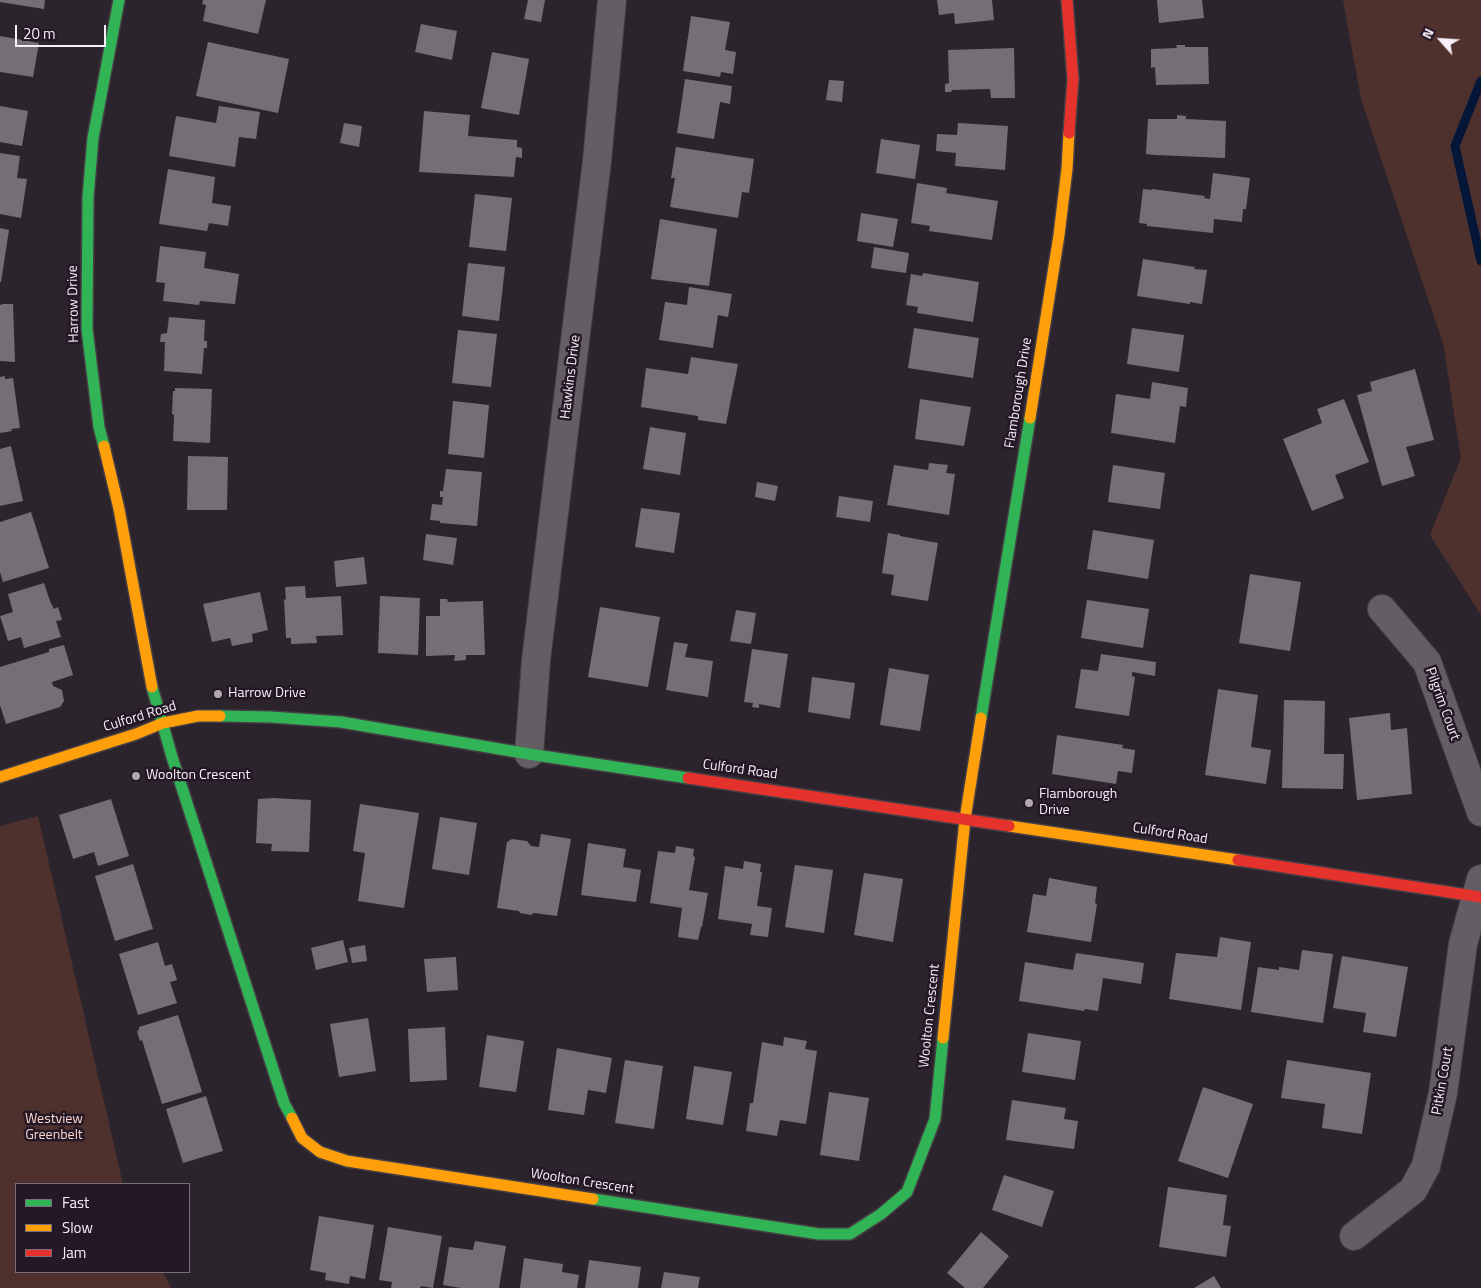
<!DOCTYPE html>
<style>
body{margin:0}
#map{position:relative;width:1481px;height:1288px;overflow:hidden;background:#2c242c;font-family:"Titillium Web",sans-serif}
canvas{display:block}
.legend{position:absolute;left:15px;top:1183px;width:175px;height:90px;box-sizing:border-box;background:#251826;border:1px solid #796e7a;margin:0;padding:6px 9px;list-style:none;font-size:15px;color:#f8eff8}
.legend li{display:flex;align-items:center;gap:10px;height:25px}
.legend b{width:25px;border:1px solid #796e7a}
.north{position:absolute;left:1416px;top:15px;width:50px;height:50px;-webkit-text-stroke:4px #251826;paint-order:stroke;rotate:296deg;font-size:14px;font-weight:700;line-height:20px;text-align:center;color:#f8eff8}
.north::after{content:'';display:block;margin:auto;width:18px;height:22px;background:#f8eff8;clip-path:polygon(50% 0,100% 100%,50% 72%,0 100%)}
.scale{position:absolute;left:15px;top:25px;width:91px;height:22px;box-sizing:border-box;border:2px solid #f8eff8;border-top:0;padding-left:6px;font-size:15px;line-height:18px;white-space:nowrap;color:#f8eff8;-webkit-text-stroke:4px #251826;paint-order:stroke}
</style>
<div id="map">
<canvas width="1481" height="1288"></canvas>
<ul class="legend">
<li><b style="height:6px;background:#30b455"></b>Fast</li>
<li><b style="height:6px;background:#ff9f0a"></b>Slow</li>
<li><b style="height:6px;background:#e5322d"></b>Jam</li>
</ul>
<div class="north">N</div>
<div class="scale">20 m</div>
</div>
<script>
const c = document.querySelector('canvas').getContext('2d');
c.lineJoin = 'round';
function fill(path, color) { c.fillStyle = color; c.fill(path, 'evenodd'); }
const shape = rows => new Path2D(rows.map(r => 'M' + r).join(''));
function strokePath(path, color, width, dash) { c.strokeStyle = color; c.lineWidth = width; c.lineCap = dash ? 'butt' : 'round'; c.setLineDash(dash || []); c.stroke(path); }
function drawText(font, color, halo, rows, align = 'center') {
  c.font = font + ' "Titillium Web",sans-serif'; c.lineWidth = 5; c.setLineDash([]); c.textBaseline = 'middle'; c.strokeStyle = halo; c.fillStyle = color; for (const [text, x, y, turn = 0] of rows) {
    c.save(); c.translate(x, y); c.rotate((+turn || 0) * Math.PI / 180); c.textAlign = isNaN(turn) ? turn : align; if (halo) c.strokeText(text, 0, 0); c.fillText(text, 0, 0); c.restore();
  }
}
fill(shape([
 [1343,0,1481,0,1481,615,1430,535,1461,458,1443,343,1361,99],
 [38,816,123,1184,16,1184,16,1272,163,1272,171,1288,0,1288,0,826]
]), '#4e312d');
strokePath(shape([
 [1481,81,1455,146,1481,261]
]), '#051739', 9);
fill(shape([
 [0,0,45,0,44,9,0,2],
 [203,0,266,0,258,34,203,21,206,5,202,4],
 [528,0,545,0,541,22,524,19],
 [937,0,992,0,994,20,955,24,954,13,939,15],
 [1157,0,1202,0,1204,18,1159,23],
 [691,16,730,22,725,50,736,52,733,74,721,72,720,77,683,71],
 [421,24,457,31,452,60,415,52],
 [0,36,39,43,33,77,0,72],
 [208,42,289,59,278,113,196,96],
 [1176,45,1185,45,1185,47,1208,47,1209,84,1156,85,1155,67,1151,68,1151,49,1177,48],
 [1014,48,1015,98,991,98,990,89,952,90,951,92,945,92,945,84,949,83,948,50],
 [492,52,529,59,519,115,481,108],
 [685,79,732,86,730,104,720,102,714,139,677,133],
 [829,80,844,81,842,102,826,100],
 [0,106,28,111,22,146,0,142],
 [219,106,260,112,256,139,239,137,235,167,169,156,176,116,216,123],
 [424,111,470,115,468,136,517,140,517,147,522,148,522,158,516,157,514,177,419,172],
 [1177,115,1186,116,1186,119,1226,121,1225,158,1155,155,1146,154,1148,119,1177,119],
 [344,123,362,126,359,147,340,143],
 [958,123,1008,126,1005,170,955,166,956,153,936,151,937,134,957,135],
 [881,139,920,145,915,179,876,173],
 [676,147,754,159,749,193,742,192,738,218,670,207,675,178,671,178],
 [0,153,20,156,17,178,27,179,21,218,0,214],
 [168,169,215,177,212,203,231,206,228,226,209,223,207,231,159,224],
 [1213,173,1250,178,1246,209,1243,209,1242,222,1214,219,1213,233,1147,226,1147,224,1139,223,1143,189,1152,190,1152,189,1205,196,1204,198,1210,199],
 [917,183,947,188,946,193,998,201,992,240,929,231,930,226,911,223],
 [475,194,512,198,506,251,469,247],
 [861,213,898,219,893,247,857,241],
 [660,219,717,229,709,286,651,279],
 [0,228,9,230,1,282,0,282],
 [160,246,206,252,204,268,239,274,235,304,200,301,199,305,163,301,165,283,156,282],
 [874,247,909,253,906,273,871,268],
 [1143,259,1195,267,1194,269,1207,270,1202,304,1190,302,1190,304,1137,296],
 [468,263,505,267,499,321,462,316],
 [923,273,979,282,973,322,917,313,918,307,906,305,911,274,922,276],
 [689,287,732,294,728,317,718,315,713,348,659,340,665,302,687,305],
 [3,304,13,304,15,362,0,361,0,305],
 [169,317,205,320,204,341,207,341,207,348,204,348,202,374,164,371,165,342,160,342,161,334,167,333],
 [914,328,979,338,973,378,908,368],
 [1132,328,1184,335,1179,372,1127,364],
 [458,330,497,334,491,387,452,383],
 [691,357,738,364,726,424,698,420,698,416,641,407,646,368,688,374],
 [1415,369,1434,440,1406,447,1415,476,1382,486,1357,395,1372,391,1370,382],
 [5,376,5,379,13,378,20,428,11,429,12,431,0,433,0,377],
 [1152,382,1188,388,1186,407,1180,406,1175,443,1111,433,1116,394,1150,399],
 [175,388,212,389,210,443,173,441,174,415,172,414,173,391,175,391],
 [920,399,971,407,964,446,915,439],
 [1344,399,1369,462,1335,475,1344,498,1312,511,1283,439,1322,423,1317,409],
 [453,401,489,405,484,458,448,454],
 [650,427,686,433,680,475,643,469],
 [11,446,23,501,0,506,0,449],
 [188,456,228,457,227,510,187,510],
 [929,463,948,465,946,473,955,474,949,515,887,505,894,465,928,470],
 [1113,465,1165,473,1160,509,1108,502],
 [446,469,482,472,477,526,440,523,440,521,430,520,432,504,442,505,443,497,440,497,440,491,443,491],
 [757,482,778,486,775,501,755,497],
 [839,496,873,501,870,522,836,517],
 [641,508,680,513,674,553,635,547],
 [31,512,49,568,3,582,0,572,0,522],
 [1093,530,1154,540,1148,579,1087,569],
 [888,533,900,535,900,536,938,543,928,601,891,595,894,575,882,573],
 [426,534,457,538,453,565,423,560],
 [364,557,367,584,336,587,334,561],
 [1250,574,1301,582,1290,651,1239,643],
 [44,583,50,601,54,609,58,607,62,620,56,621,61,637,24,648,21,637,8,641,0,616,13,612,8,594],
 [305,586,306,598,341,596,343,635,316,636,317,643,291,644,291,638,286,638,284,599,286,600,285,587],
 [260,592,268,630,252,634,253,642,232,646,230,638,212,642,203,604],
 [380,596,420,598,418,655,378,653],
 [440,599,447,599,448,602,483,601,485,655,466,655,466,660,454,661,455,655,426,656,426,616,440,616],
 [1087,600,1149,609,1143,648,1081,638],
 [600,607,660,617,648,687,588,677],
 [736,610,756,613,751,644,730,641],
 [674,642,688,644,685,657,713,661,708,697,666,690],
 [64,645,73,675,52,682,53,686,62,690,64,701,60,707,6,724,0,705,0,667,49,652,49,649],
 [752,649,788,654,780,708,759,704,759,708,752,707,753,703,744,702],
 [1101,654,1156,662,1155,676,1132,672,1132,676,1135,677,1129,716,1075,708,1081,669,1098,671],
 [889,668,929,675,920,731,880,725],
 [812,677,855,683,850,719,808,712],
 [1218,689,1258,695,1251,747,1271,750,1266,784,1205,775],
 [1284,700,1325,701,1324,754,1344,754,1343,789,1282,788],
 [1390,713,1391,730,1407,728,1412,794,1357,800,1349,718],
 [1057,735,1123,745,1122,748,1135,750,1132,773,1118,771,1116,784,1052,774],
 [273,798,311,800,309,852,271,851,272,844,256,843,258,799],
 [111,799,129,856,98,866,94,852,73,859,59,815],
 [360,804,419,813,404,908,358,901,365,853,353,851],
 [440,817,477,823,469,875,432,869],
 [541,834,571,839,557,916,534,913,531,915,520,913,519,911,497,908,507,842,512,839,527,841,531,846,539,847],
 [588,843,626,849,623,867,641,870,636,902,581,895],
 [676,846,694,849,693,856,695,857,689,890,708,893,702,927,701,927,698,940,678,937,682,908,650,903,658,851,675,853],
 [744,861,761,864,760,872,762,872,757,906,772,908,768,937,750,935,752,924,718,919,725,866,743,869],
 [133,864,153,929,115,941,95,876],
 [795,865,833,870,824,933,785,927],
 [864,873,903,879,893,942,854,935],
 [1049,878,1097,887,1095,903,1097,904,1091,942,1027,932,1033,894,1046,896],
 [1220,937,1251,942,1241,1010,1169,999,1176,953,1217,957],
 [343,940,348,962,316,970,311,948],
 [158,942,165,966,172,964,177,980,170,982,177,1003,138,1015,119,954],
 [365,945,367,961,352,963,349,948],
 [1302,950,1333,954,1323,1023,1251,1012,1258,967,1279,970,1279,967,1299,970],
 [1076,953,1144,963,1141,984,1103,978,1098,1011,1085,1009,1084,1011,1019,1001,1025,962,1073,970],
 [1342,956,1408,967,1396,1037,1363,1032,1366,1013,1333,1008],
 [456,957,458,990,427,992,424,959],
 [178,1015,202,1092,162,1104,142,1040,140,1041,137,1031,139,1030,139,1027],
 [368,1018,376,1071,339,1077,330,1024],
 [445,1027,447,1080,410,1082,408,1029],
 [1028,1033,1081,1041,1075,1080,1022,1072],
 [487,1035,524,1041,516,1092,479,1087],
 [784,1037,807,1041,805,1049,817,1051,806,1124,780,1120,777,1136,746,1131,750,1103,753,1103,762,1042,783,1046],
 [557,1048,612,1058,606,1093,588,1090,584,1115,548,1110],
 [625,1060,663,1066,654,1129,615,1123],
 [1287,1060,1371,1073,1362,1134,1322,1128,1325,1104,1281,1098],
 [694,1066,732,1072,723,1125,686,1119],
 [1203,1087,1253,1104,1228,1178,1178,1161],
 [829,1092,869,1098,859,1161,820,1155],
 [206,1096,223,1151,183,1163,166,1109],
 [1012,1100,1066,1108,1064,1119,1078,1121,1074,1149,1006,1140],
 [1004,1175,1054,1191,1042,1227,992,1210],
 [1168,1187,1227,1195,1223,1225,1231,1226,1226,1257,1159,1247],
 [319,1216,374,1225,365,1279,350,1276,349,1284,325,1280,326,1273,310,1270],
 [388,1227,442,1236,433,1288,421,1286,420,1288,391,1288,392,1282,379,1280],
 [981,1232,1009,1256,983,1288,965,1288,947,1273],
 [475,1241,506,1246,499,1288,461,1288,443,1285,449,1247,473,1250],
 [524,1258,563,1264,562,1272,579,1275,577,1288,520,1288],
 [589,1260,641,1267,638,1288,585,1288],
 [664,1272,700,1277,698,1288,661,1288],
 [1214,1276,1221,1288,1194,1288]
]), '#746f77');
const street = shape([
 [1382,609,1427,662,1481,812],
 [529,754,536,660,597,161,612,0],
 [1354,1236,1413,1190,1426,1166,1443,1093,1463,944,1481,879]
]);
const fast = shape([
 [104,446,99,427,87,329,88,197,93,138,119,0],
 [152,687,172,757,284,1103,292,1118],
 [220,716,271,717,341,722,529,754,688,778],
 [981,718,1030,418],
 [593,1199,819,1234,850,1234,881,1214,907,1192,935,1119,943,1038]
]);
const slow = shape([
 [1030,418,1059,235,1067,169,1069,133],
 [104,446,119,509,152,687],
 [0,777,136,734,163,723,198,716,220,716],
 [1009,826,1238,860],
 [943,1038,965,819,981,718],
 [292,1118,302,1138,320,1152,347,1161,593,1199]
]);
const jam = shape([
 [1067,0,1073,79,1069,133],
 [688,778,1009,826],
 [1238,860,1481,897]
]);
strokePath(street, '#453f45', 30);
strokePath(fast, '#453f45', 14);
strokePath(slow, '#453f45', 14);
strokePath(jam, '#453f45', 14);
strokePath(street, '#635e63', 28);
strokePath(fast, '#30b455', 11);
strokePath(slow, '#ff9f0a', 11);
strokePath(jam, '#e5322d', 11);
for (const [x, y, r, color] of [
 [218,694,5,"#b1a8b1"],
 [136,776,5,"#b1a8b1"],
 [1029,803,5,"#b1a8b1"]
]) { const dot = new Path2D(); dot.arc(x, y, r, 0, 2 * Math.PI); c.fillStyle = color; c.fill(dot); strokePath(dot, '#251826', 2); }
drawText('14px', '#f8eff8', '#251826', [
 ["Harrow Drive",74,304,-91],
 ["Hawkins Drive",571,377,-83],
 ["Flamborough Drive",1019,393,-81],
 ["Pilgrim Court",1442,704,70],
 ["Culford Road",140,717,-17],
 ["Culford Road",740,770,8],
 ["Culford Road",1170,834,9],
 ["Woolton Crescent",930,1016,-84],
 ["Pitkin Court",1443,1081,-80],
 ["Woolton Crescent",582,1182,9]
]);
drawText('14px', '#f8eff8', '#251826', [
 ["Harrow Drive",228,694],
 ["Woolton Crescent",146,776],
 ["Flamborough",1039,795],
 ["Drive",1039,811]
], 'left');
drawText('14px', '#f9d4cd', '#251826', [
 ["Westview",54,1120],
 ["Greenbelt",54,1136]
]);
</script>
